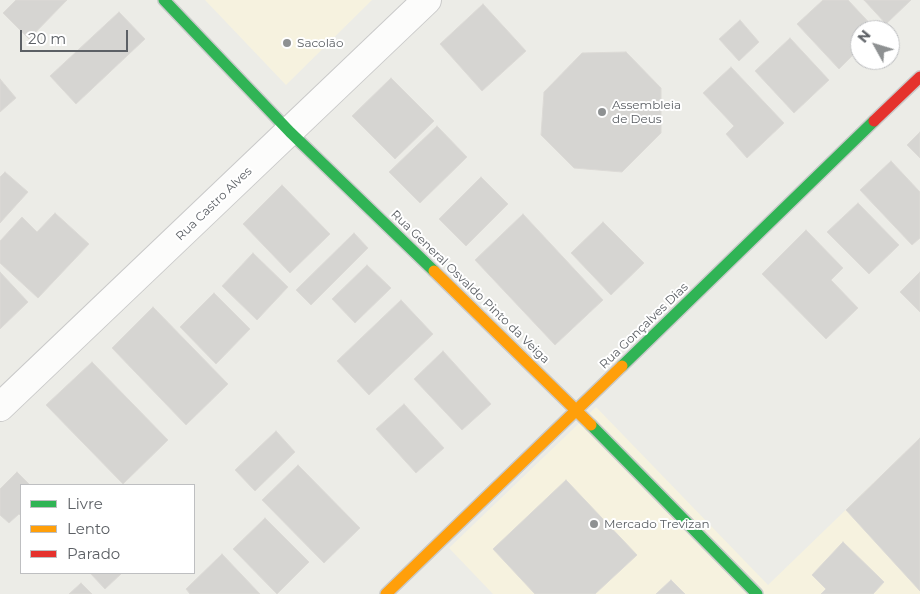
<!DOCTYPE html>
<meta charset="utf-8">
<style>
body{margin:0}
#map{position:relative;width:920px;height:594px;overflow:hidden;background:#ecece7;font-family:Montserrat,sans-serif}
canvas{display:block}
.legend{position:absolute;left:20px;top:484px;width:175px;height:90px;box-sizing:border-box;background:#fff;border:1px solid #bebfc1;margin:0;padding:6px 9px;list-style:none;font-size:15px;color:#5c6065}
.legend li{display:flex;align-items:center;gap:10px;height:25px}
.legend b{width:25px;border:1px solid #bebfc1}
.north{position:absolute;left:850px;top:20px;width:50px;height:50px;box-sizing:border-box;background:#fff;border:1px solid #bebfc1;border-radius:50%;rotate:309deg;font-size:14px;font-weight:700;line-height:20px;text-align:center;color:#5c6065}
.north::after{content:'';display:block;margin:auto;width:18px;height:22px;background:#8e9192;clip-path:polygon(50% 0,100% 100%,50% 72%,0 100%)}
.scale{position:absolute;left:20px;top:30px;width:108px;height:22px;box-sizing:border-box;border:2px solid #5c6065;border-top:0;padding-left:6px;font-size:15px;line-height:18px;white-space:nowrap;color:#5c6065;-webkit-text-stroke:4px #fff;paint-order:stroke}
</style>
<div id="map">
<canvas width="920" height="594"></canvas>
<ul class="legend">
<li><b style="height:6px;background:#30b455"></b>Livre</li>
<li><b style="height:6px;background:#ff9f0a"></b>Lento</li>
<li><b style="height:6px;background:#e5322d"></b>Parado</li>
</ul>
<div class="north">N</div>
<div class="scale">20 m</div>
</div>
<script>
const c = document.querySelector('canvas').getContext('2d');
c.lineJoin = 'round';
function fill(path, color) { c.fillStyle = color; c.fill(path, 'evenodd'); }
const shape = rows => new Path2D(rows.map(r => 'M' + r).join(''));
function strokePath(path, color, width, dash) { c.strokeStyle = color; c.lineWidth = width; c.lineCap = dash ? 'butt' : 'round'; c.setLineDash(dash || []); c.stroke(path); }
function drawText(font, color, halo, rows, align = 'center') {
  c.font = font + ' Montserrat,sans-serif'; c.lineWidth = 4; c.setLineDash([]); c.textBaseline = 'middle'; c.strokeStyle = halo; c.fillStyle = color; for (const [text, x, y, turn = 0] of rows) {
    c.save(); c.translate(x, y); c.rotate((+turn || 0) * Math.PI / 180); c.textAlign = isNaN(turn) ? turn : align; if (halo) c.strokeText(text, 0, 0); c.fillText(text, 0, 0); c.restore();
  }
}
fill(shape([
 [205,0,372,0,286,85],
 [596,407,768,585,920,438,920,594,493,594,449,548]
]), '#f6f2df');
const building = shape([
 [16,0,67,0,29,39,3,13,16,0],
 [823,0,848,0,876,30,860,30,860,48,839,69,797,24,823,0],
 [864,0,911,0,886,24,864,0],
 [483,4,526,51,482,91,440,44,483,4],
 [119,12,145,39,76,104,50,76,119,12],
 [740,20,759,42,739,61,719,39,740,20],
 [790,38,829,80,794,113,755,71,790,38],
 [626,52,661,88,661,133,622,172,574,168,541,135,544,92,582,53,626,52],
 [731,67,784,123,747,158,726,134,734,126,703,93,731,67],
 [391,78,434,121,395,159,352,116,391,78],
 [0,79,16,98,0,112,0,79],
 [437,126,467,157,420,203,389,172,437,126],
 [920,132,920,158,907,145,920,132],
 [891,161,920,192,920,238,912,245,860,190,891,161],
 [5,172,28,192,0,223,0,177,5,172],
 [481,177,508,204,466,246,439,219,481,177],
 [282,185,330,234,290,273,243,224,282,185],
 [858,203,899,245,869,274,827,232,858,203],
 [55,213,89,244,38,298,0,263,0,241,22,217,37,232,55,213],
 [523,214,603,300,555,345,475,260,523,214],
 [603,222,644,263,611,295,571,253,603,222],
 [806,230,843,268,831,280,858,308,826,339,762,274,806,230],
 [354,233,368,248,311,305,296,290,354,233],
 [253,253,288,287,257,320,222,286,253,253],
 [367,265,391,288,355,323,332,299,367,265],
 [0,272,28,302,0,329,0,272],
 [920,272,920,312,900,292,920,272],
 [214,293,250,329,216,364,180,327,214,293],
 [401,300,433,334,369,395,337,361,401,300],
 [153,307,228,384,186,425,112,348,153,307],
 [443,351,491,404,462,430,414,379,443,351],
 [92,362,168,440,123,484,46,405,92,362],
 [404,404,444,448,416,473,376,429,404,404],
 [276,431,295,452,255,491,235,470,276,431],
 [920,438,920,591,846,510,920,438],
 [298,465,360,528,324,563,262,500,298,465],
 [17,472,30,485,21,485,21,516,19,514,9,523,0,515,0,489,17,472],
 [566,480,637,555,595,594,535,594,493,549,566,480],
 [265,518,309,562,277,594,233,549,265,518],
 [843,542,884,582,873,594,821,594,826,589,812,575,843,542],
 [222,554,260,594,190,594,186,589,222,554],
 [90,573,122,573,105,589,90,573],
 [671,580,685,594,656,594,671,580],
 [81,583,92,594,69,594,81,583]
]);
fill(building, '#d6d5d2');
strokePath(building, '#dcdad6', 1);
const street = shape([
 [0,407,427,0]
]);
const fast = shape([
 [164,0,290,132,434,271],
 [622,366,874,121],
 [591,425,757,594]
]);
const slow = shape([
 [434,271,591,425],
 [386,594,622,366]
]);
const jam = shape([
 [874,121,920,77]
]);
strokePath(street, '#c9c9c9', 30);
strokePath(fast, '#c9caca', 14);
strokePath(slow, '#c9caca', 14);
strokePath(jam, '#c9caca', 14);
strokePath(street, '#fcfcfb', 28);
strokePath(fast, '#30b455', 11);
strokePath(slow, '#ff9f0a', 11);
strokePath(jam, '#e5322d', 11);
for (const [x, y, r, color] of [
 [287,43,5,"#8e9192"],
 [602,112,5,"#8e9192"],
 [594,524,5,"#8e9192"]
]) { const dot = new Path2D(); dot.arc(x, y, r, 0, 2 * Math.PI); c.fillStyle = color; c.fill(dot); strokePath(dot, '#fff', 2); }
drawText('12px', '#5c6065', '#fff', [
 ["Sacolão",297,43],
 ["Assembleia",612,105],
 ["de Deus",612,119],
 ["Mercado Trevizan",604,524]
], 'left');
drawText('12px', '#5c6065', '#fff', [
 ["Rua Castro Alves",214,204,-44],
 ["Rua General Osvaldo Pinto da Veiga",470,287,44],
 ["Rua Gonçalves Dias",644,326,-44]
]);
</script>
